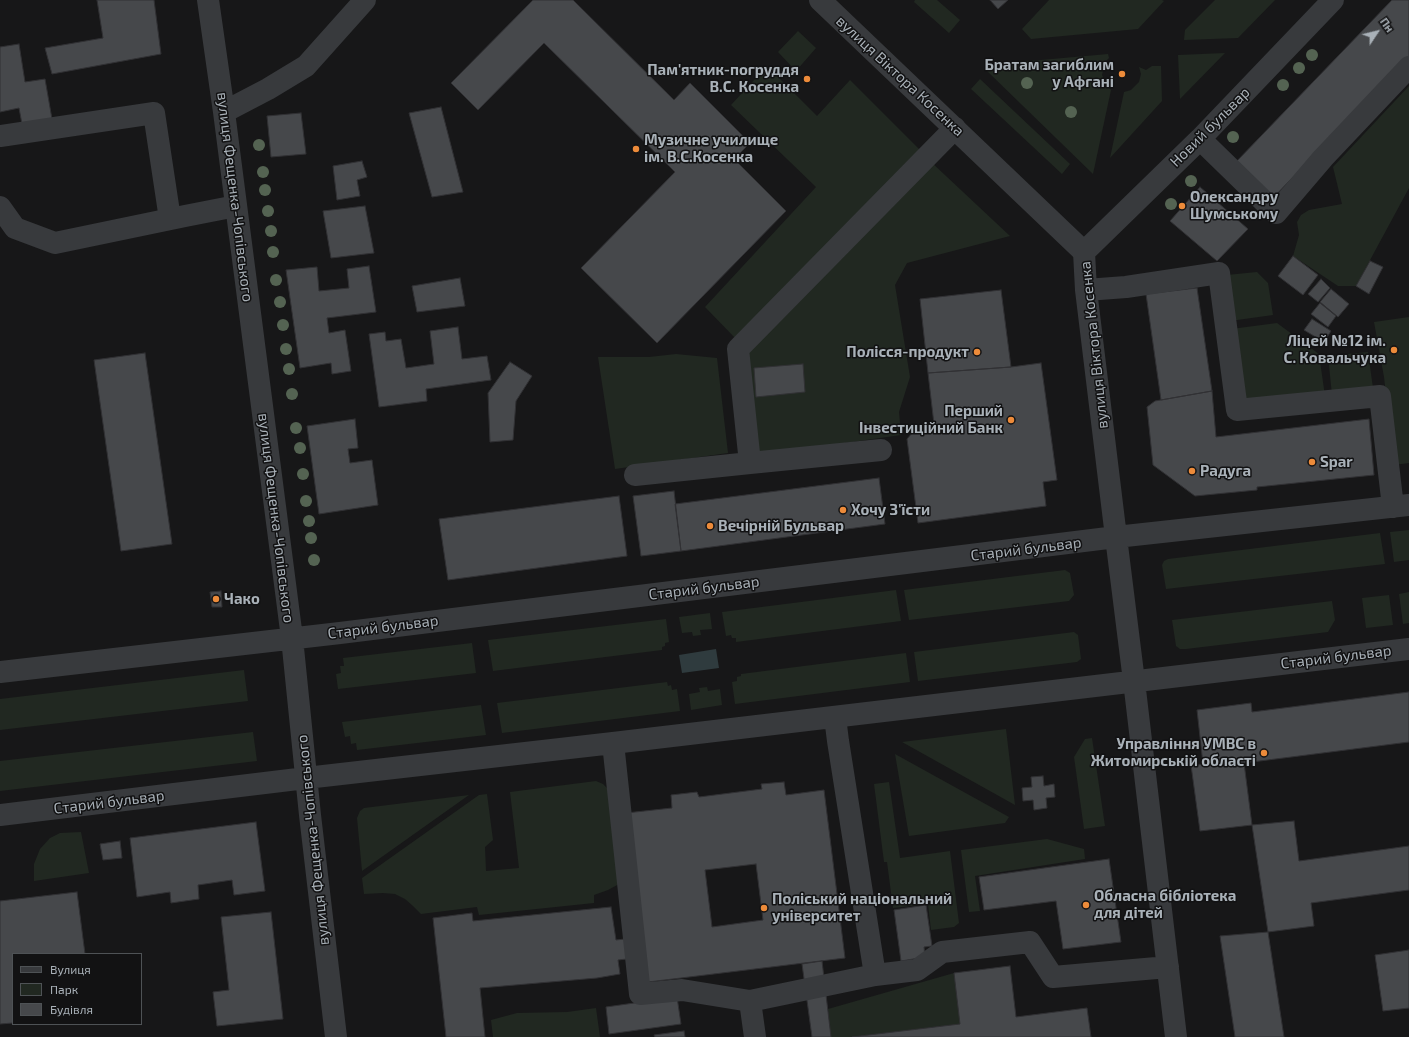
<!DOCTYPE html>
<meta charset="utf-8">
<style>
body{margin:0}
#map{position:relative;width:1409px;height:1037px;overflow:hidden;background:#171718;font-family:"Exo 2",sans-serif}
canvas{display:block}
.legend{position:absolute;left:12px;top:953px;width:130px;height:72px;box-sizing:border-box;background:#121213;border:1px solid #4e5255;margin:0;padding:5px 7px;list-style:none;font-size:12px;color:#a9b1b8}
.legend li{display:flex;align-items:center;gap:8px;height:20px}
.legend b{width:20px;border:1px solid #4e5255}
.north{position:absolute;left:1357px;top:12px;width:40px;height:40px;-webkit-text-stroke:3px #121213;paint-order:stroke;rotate:55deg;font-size:11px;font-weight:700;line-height:16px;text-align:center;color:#a9b1b8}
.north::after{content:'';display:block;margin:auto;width:14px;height:18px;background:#a9b1b8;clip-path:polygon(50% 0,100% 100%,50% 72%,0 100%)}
</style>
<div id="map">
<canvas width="1409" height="1037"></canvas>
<ul class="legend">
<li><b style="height:5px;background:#383a3d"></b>Вулиця</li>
<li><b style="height:11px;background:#212821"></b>Парк</li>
<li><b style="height:11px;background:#46484b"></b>Будівля</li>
</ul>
<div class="north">Пн</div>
</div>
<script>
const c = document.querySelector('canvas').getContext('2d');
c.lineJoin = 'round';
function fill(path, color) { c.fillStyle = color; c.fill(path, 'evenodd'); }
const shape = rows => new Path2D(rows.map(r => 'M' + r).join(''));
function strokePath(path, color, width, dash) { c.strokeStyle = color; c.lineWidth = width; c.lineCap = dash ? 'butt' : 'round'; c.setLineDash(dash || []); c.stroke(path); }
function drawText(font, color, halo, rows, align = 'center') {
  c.font = font + ' "Exo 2",sans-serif'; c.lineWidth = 3; c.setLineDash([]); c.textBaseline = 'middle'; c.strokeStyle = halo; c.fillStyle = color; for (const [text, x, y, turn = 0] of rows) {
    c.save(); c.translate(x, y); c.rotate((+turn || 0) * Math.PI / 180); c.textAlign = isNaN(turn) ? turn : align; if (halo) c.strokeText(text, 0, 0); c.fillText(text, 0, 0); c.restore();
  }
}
fill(shape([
 [915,0,937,0,960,20,949,33,914,2],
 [1049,0,1162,0,1164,1,1138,29,1031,39,1022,29],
 [1215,0,1275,0,1238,38,1184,40,1185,30],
 [798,31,816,48,796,71,778,52],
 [1225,53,1180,99,1178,55],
 [1108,54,1109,58,1105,62,1102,75,1107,85,1111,90,1093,174,987,71,996,64],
 [767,66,817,116,850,80,921,151,736,339,705,307,816,187,731,105],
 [1152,66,1161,66,1162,101,1110,158,1124,92,1131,90,1139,82,1141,74,1139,67,1146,70],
 [980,79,1070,164,1062,174,971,89],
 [1409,86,1409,188,1356,286,1338,286,1293,256,1299,235,1297,222,1301,215,1309,210,1342,204,1333,167],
 [930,161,1010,236,907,263,895,285,910,377,899,412,901,435,761,455,755,443,743,350],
 [1257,272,1268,283,1273,315,1230,321,1227,275],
 [1409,317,1409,463,1394,465,1384,377,1374,322],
 [1277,323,1319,354,1325,396,1240,405,1231,329],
 [1368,352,1373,388,1332,395,1328,356],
 [676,354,717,358,728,453,615,469,598,357,649,357],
 [1409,530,1409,560,1394,562,1390,532],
 [1380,533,1385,564,1166,589,1162,565,1164,561,1168,559],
 [1065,570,1070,573,1074,595,1069,601,909,620,904,590],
 [896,590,901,621,736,642,736,638,732,638,731,635,726,636,722,612],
 [1409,592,1409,623,1403,624,1399,594],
 [1389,595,1393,625,1366,628,1362,598],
 [1332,601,1335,620,1328,632,1186,649,1180,649,1176,646,1172,620],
 [710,613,712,629,700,630,701,635,693,636,692,632,682,633,679,617],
 [666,619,669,642,665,643,665,646,662,647,662,650,493,671,488,640],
 [1074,632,1078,635,1081,659,1077,662,918,681,914,652],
 [472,643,476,673,338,689,336,674,341,673,340,666,344,666,343,658],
 [906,653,910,682,735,704,732,682,737,681,737,677,741,676,741,674],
 [244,670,248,701,0,730,0,699],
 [667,682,668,686,671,685,672,690,677,689,680,711,502,733,497,703],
 [707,687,708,691,720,689,722,705,691,710,689,694,700,692,699,688],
 [481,705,486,735,357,750,356,743,351,744,350,736,345,737,342,722],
 [1006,729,1015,805,902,742],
 [253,732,257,761,0,791,0,761],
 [1092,738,1105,826,1084,829,1074,757,1085,739],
 [895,754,1009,817,1005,823,909,836],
 [596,781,603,784,608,789,619,884,608,890,594,895,594,903,479,915,477,907,421,914,413,906,405,899,395,894,383,893,364,894,362,878,479,795,487,794,493,840,485,847,486,871,519,868,510,792],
 [889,782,900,858,950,851,959,923,954,927,931,930,928,904,893,908,887,862,884,862,874,784],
 [469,795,362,871,357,818,360,811,364,808],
 [81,832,89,873,34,881,34,864,40,849,50,838,60,833],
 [1047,839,1084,849,1085,859,975,876,980,911,969,912,961,850],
 [954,973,960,1024,852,1037,831,1037,828,1009],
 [596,1008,600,1037,493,1037,491,1020,517,1013,567,1012]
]), '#212821');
fill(shape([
 [716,649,719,668,682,673,679,655]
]), '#2f3b3e');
const building = shape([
 [97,0,154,0,161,54,52,74,45,48,103,38,97,0],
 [533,0,573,0,674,100,690,83,750,143,734,159,786,211,657,343,581,268,675,172,544,43,478,110,451,83,533,0],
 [990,0,1008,0,998,9,990,0],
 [1392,0,1409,0,1409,56,1272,199,1235,163,1392,0],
 [19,44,25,82,45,79,52,119,22,124,19,108,0,112,0,47,19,44],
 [441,107,463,192,432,197,409,113,441,107],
 [301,113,306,154,271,157,267,116,301,113],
 [362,161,367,177,357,180,360,196,337,200,333,166,362,161],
 [1200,187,1248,229,1217,261,1170,221,1200,187],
 [365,206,374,253,331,258,323,211,365,206],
 [1293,256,1318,275,1303,295,1278,276,1293,256],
 [1370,261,1383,267,1369,294,1356,286,1370,261],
 [369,266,376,312,327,318,329,333,345,330,351,371,332,374,331,363,300,368,286,270,317,267,319,291,349,288,347,269,369,266],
 [460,278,465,306,417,312,412,286,460,278],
 [1321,279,1330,288,1318,302,1308,294,1321,279],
 [1197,288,1212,391,1161,400,1146,294,1197,288],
 [1331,289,1349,304,1338,317,1320,302,1331,289],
 [1001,290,1011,367,928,373,920,299,1001,290],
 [1320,303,1336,316,1328,327,1311,314,1320,303],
 [1312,319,1331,331,1324,342,1304,330,1312,319],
 [458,327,462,359,487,356,491,380,426,389,427,401,379,407,369,334,385,332,386,341,401,339,406,368,434,364,430,331,458,327],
 [145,353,172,544,121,551,94,360,145,353],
 [510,362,532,376,516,401,513,440,490,442,488,393,510,362],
 [1041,363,1057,480,1043,482,1046,506,918,523,907,439,918,426,934,424,928,373,1011,367,1041,363],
 [803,364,805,392,756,397,754,368,803,364],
 [1212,391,1216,437,1369,419,1374,475,1257,487,1257,490,1195,496,1153,465,1147,407,1155,401,1212,391],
 [355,419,358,448,348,449,350,463,372,460,378,505,319,514,307,426,355,419],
 [879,478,885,524,681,551,675,504,879,478],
 [674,491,681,551,641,556,633,496,674,491],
 [619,496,627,556,448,580,439,519,619,496],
 [221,591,222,607,212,607,210,592,221,591],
 [1409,692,1409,742,1244,763,1252,825,1200,831,1191,765,1203,764,1197,710,1251,703,1252,712,1409,692],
 [1043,776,1044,786,1054,784,1055,797,1046,798,1047,808,1034,810,1033,800,1023,801,1022,788,1032,787,1031,777,1043,776],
 [784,782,786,795,824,790,845,958,648,982,626,813,672,808,671,795,697,792,699,797,762,789,761,784,784,782],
 [756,864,763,920,712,927,705,870,756,864],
 [1294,821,1299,861,1409,846,1409,890,1311,903,1314,926,1268,932,1252,825,1294,821],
 [256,822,265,891,234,895,232,880,198,885,199,899,171,903,170,892,137,897,130,838,256,822],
 [120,841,122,858,103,860,100,844,120,841],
 [1109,859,1121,942,1063,949,1056,901,984,910,979,877,1109,859],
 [77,892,85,954,13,954,13,1023,0,1024,0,901,77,892],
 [926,905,932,946,924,947,925,957,901,961,894,910,926,905],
 [611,907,616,940,642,937,644,957,618,960,620,974,597,978,480,988,485,1037,446,1037,433,918,472,913,473,921,611,907],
 [271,912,283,1019,217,1026,213,992,229,990,221,917,271,912],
 [1268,932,1284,1037,1235,1037,1220,936,1268,932],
 [1409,950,1409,1008,1383,1011,1375,955,1409,950],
 [822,961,831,1037,812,1037,802,964,822,961],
 [1010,966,1016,1017,1087,1008,1091,1037,852,1037,960,1024,954,973,1010,966],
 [677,997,681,1024,609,1034,606,1007,677,997],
 [684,1031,685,1037,655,1037,654,1035,684,1031]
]);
fill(building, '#46484b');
strokePath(building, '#313134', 1);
strokePath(shape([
 [208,0,224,112,292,638,310,815,336,1037],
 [820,0,1084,252,1086,290,1116,537,1134,681,1176,1037],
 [224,112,268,89,306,66,365,0],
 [0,136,154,113,170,219],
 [1200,139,1276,213,1323,158,1409,67],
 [0,207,15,228,55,243,185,216,236,206],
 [1084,252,1200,139,1333,0],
 [1086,290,1126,287,1219,273,1237,410,1380,396,1393,507],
 [881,450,750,463,738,349,955,128],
 [635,475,750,463],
 [0,672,340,633,1116,537,1409,505],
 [835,717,838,741,875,975,917,970,942,952,1030,942,1053,977,1168,967],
 [613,743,640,994,682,990,750,1001],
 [0,815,306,778,613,743,1409,649],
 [755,1037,750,1001,875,975]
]), '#383a3d', 22);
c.fillStyle = '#546352';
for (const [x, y] of [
 [1312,55],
 [1299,68],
 [1027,83],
 [1283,85],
 [1071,112],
 [1233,137],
 [259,145],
 [263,172],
 [1191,181],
 [265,190],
 [1171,204],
 [268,211],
 [271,231],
 [273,252],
 [276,280],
 [280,302],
 [283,325],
 [286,349],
 [289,369],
 [292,394],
 [296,428],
 [300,448],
 [303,474],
 [306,501],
 [309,521],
 [311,538],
 [314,560]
]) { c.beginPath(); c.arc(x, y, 6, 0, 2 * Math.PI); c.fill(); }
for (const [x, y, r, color] of [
 [1122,74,4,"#ed8b3a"],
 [807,79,4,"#ed8b3a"],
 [636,149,4,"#ed8b3a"],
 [1182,206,4,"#ed8b3a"],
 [1394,350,4,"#ed8b3a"],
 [977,352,4,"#ed8b3a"],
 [1011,420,4,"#ed8b3a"],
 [1312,462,4,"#ed8b3a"],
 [1192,471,4,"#ed8b3a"],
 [843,510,4,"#ed8b3a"],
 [710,526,4,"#ed8b3a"],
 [216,599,4,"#ed8b3a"],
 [1264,753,4,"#ed8b3a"],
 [1086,905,4,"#ed8b3a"],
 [764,908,4,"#ed8b3a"]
]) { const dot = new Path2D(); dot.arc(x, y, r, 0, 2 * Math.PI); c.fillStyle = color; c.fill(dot); strokePath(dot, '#121213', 1.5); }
drawText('bold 15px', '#a9b1b8', '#121213', [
 ["Братам загиблим",1114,65,"right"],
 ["у Афгані",1114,82,"right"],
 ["Пам'ятник-погруддя",799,70,"right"],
 ["В.С. Косенка",799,87,"right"],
 ["Музичне училище",644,140],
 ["ім. В.С.Косенка",644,157],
 ["Олександру",1190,197],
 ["Шумському",1190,214],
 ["Ліцей №12 ім.",1386,341,"right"],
 ["С. Ковальчука",1386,358,"right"],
 ["Полісся-продукт",969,352,"right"],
 ["Перший",1003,411,"right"],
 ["Інвестиційний Банк",1003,428,"right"],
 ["Spar",1320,462],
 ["Радуга",1200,471],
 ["Хочу З'їсти",851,510],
 ["Вечірній Бульвар",718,526],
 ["Чако",224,599],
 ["Управління УМВС в",1256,744,"right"],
 ["Житомирській області",1256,761,"right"],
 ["Обласна бібліотека",1094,896],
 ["для дітей",1094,913],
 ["Поліський національний",772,899],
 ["університет",772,916]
], 'left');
drawText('15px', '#a9b1b8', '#121213', [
 ["вулиця Віктора Косенка",900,76,43],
 ["Новий бульвар",1210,127,-45],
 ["вулиця Фещенка-Чопівського",235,197,83],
 ["вулиця Віктора Косенка",1094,345,-96],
 ["вулиця Фещенка-Чопівського",276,518,83],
 ["Старий бульвар",1026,549,-7],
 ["Старий бульвар",704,588,-7],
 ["Старий бульвар",383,627,-7],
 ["Старий бульвар",1336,657,-7],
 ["Старий бульвар",109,802,-7],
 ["вулиця Фещенка-Чопівського",313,840,-96]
]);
</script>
